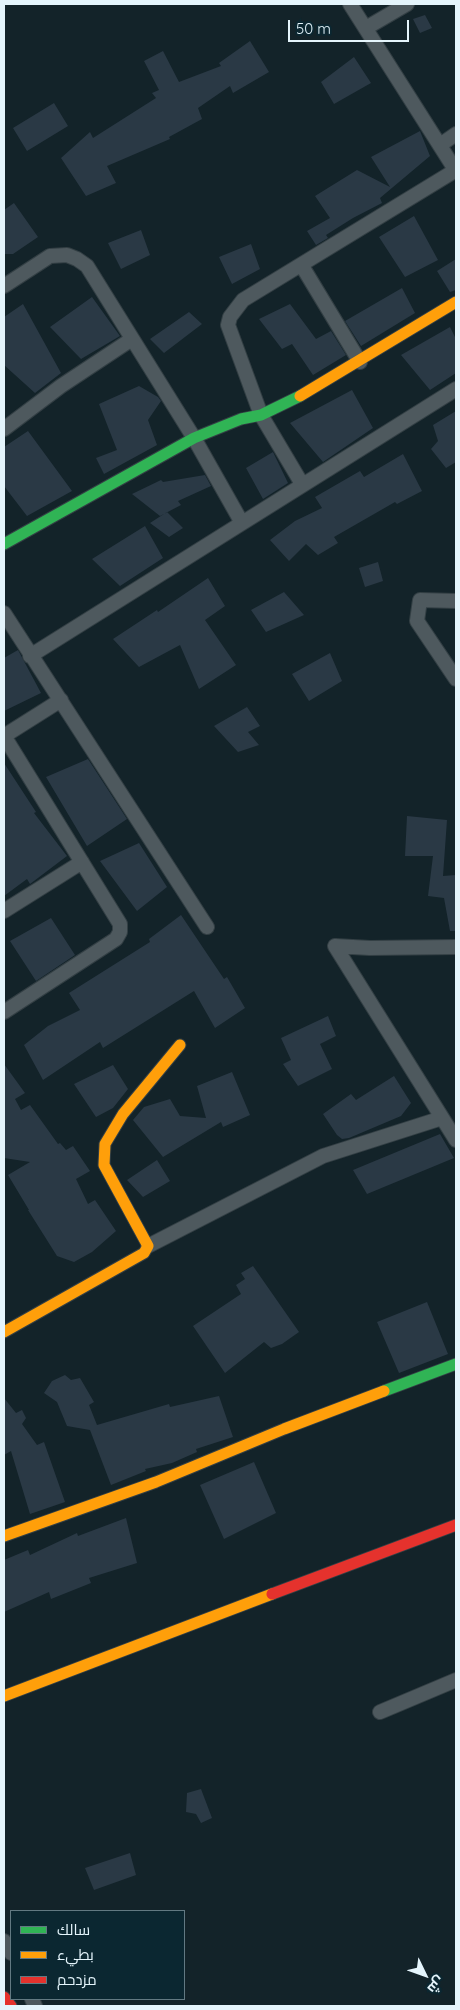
<!DOCTYPE html>
<meta charset="utf-8">
<style>
body{margin:0}
#map{position:relative;width:460px;height:2010px;overflow:hidden;background:#132329;font-family:Quicksand,Cairo,sans-serif}
canvas{display:block}
.frame{position:absolute;inset:0;border:5px solid #e5f5fc;pointer-events:none}
.legend{position:absolute;left:10px;top:1910px;width:175px;height:90px;box-sizing:border-box;background:#0b2731;border:1px solid #627982;margin:0;padding:6px 9px;list-style:none;font-size:15px;color:#e5f5fc}
.legend li{display:flex;align-items:center;gap:10px;height:25px}
.legend b{width:25px;border:1px solid #627982}
.north{position:absolute;left:400px;top:1950px;width:50px;height:50px;-webkit-text-stroke:4px #0b2731;paint-order:stroke;rotate:132deg;font-size:14px;font-weight:700;line-height:20px;text-align:center;color:#e5f5fc}
.north::after{content:'';display:block;margin:auto;width:18px;height:22px;background:#e5f5fc;clip-path:polygon(50% 0,100% 100%,50% 72%,0 100%)}
.scale{position:absolute;left:288px;top:20px;width:121px;height:22px;box-sizing:border-box;border:2px solid #e5f5fc;border-top:0;padding-left:6px;font-size:15px;line-height:18px;white-space:nowrap;color:#e5f5fc;-webkit-text-stroke:4px #0b2731;paint-order:stroke}
</style>
<div id="map">
<canvas width="460" height="2010"></canvas>
<div class="frame"></div>
<ul class="legend">
<li><b style="height:6px;background:#30b455"></b>سالك</li>
<li><b style="height:6px;background:#ff9f0a"></b>بطيء</li>
<li><b style="height:6px;background:#e5322d"></b>مزدحم</li>
</ul>
<div class="north">ش</div>
<div class="scale">50 m</div>
</div>
<script>
const c = document.querySelector('canvas').getContext('2d');
c.lineJoin = 'round';
function fill(path, color) { c.fillStyle = color; c.fill(path, 'evenodd'); }
const shape = rows => new Path2D(rows.map(r => 'M' + r).join(''));
function strokePath(path, color, width, dash) { c.strokeStyle = color; c.lineWidth = width; c.lineCap = dash ? 'butt' : 'round'; c.setLineDash(dash || []); c.stroke(path); }
fill(shape([
 [425,15,432,28,420,33,413,19],
 [250,41,269,72,233,93,230,86,198,108,202,119,169,137,170,139,107,166,116,183,86,196,61,158,90,132,93,138,156,98,152,93,159,90,144,61,163,51,179,82,221,66,219,63],
 [354,57,371,83,334,104,321,82],
 [54,103,68,126,27,151,13,128],
 [420,131,430,156,380,198,382,203,353,218,326,235,328,238,316,245,307,231,330,218,315,196,357,170,390,187,371,157],
 [14,203,38,237,13,254,4,254,4,210],
 [414,216,438,260,405,277,379,237],
 [141,230,150,255,121,269,108,243],
 [251,244,260,269,232,284,219,257],
 [456,259,456,290,450,292,437,271],
 [402,288,415,313,361,346,345,321],
 [92,297,120,336,81,359,50,327],
 [23,304,61,373,35,393,4,365,4,317],
 [290,304,316,339,331,331,346,355,313,375,292,344,282,349,259,319],
 [189,312,202,324,164,353,150,339],
 [450,327,456,339,456,373,430,390,401,355],
 [139,386,158,397,161,401,148,420,157,445,104,474,96,458,117,450,99,404],
 [352,390,373,428,323,462,290,423],
 [456,411,456,462,446,468,431,449,438,441,433,425],
 [28,431,72,491,27,516,4,486,4,447],
 [273,452,288,483,263,499,246,468],
 [403,454,422,491,397,504,395,502,334,537,338,543,318,555,306,544,289,561,270,540,295,521,322,508,315,497,360,471,364,477],
 [205,475,211,486,178,501,181,505,160,516,132,494,161,480,163,482],
 [167,512,183,528,169,537,150,523],
 [145,526,163,558,120,586,92,559],
 [378,562,383,581,365,587,359,568],
 [208,578,225,606,205,620,236,665,199,689,180,645,139,667,113,639,157,610,158,612],
 [284,592,304,615,266,632,251,610],
 [18,650,41,693,4,711,4,658],
 [330,653,342,681,309,701,292,674],
 [247,707,260,726,248,732,259,745,238,752,214,726],
 [88,759,127,819,87,846,46,777],
 [4,763,36,812,34,813,67,856,30,884,27,879,4,896],
 [407,816,447,820,443,876,456,875,456,931,450,931,444,898,428,896,433,856,405,856],
 [139,843,167,887,137,911,100,861],
 [181,915,224,979,227,977,245,1008,215,1028,194,991,103,1048,100,1042,43,1080,24,1045,48,1026,80,1010,69,993,150,942,149,939],
 [51,918,75,955,36,981,10,941],
 [328,1016,336,1036,320,1044,332,1069,298,1086,283,1064,291,1060,281,1038],
 [4,1064,25,1093,15,1099,21,1110,30,1105,58,1144,60,1143,66,1150,73,1146,90,1171,76,1179,88,1204,95,1200,116,1231,92,1252,74,1262,57,1256,28,1210,29,1210,8,1175,30,1162,4,1158],
 [113,1065,128,1089,113,1108,96,1117,74,1084],
 [232,1072,250,1115,223,1127,221,1122,163,1157,133,1120,144,1107,170,1099,180,1116,206,1118,197,1086],
 [394,1076,411,1103,401,1116,349,1138,342,1139,337,1135,323,1114,351,1094,356,1100],
 [440,1134,454,1158,367,1194,353,1170],
 [157,1160,170,1181,143,1197,127,1180],
 [253,1266,299,1332,282,1344,271,1348,264,1342,225,1373,193,1326,241,1294,236,1285,245,1279,241,1273],
 [427,1302,448,1354,399,1373,377,1322],
 [65,1375,71,1380,80,1378,94,1402,89,1405,97,1425,169,1404,170,1407,219,1396,233,1437,196,1449,197,1452,172,1463,145,1469,146,1471,111,1485,90,1430,67,1426,57,1402,44,1393,52,1381],
 [4,1398,16,1413,22,1410,26,1418,22,1424,37,1445,44,1442,65,1502,30,1514,11,1451,4,1455],
 [254,1462,276,1513,224,1539,200,1485],
 [126,1518,137,1563,89,1578,91,1583,51,1599,49,1592,4,1612,4,1560,28,1550,30,1555,77,1533,78,1536],
 [201,1789,212,1818,201,1823,196,1814,186,1812,187,1793],
 [130,1853,136,1875,94,1890,85,1868]
]), '#2a3945');
const street = shape([
 [350,4,456,171],
 [366,28,407,4],
 [440,145,456,134],
 [302,266,360,362],
 [4,286,50,256,67,255,77,259,87,266,194,438,242,523],
 [4,429,61,386,132,339],
 [302,484,261,415,228,325,230,317,243,300,456,170],
 [456,601,420,600,417,621,456,679],
 [4,613,207,927],
 [30,656,456,389],
 [4,736,61,700],
 [4,911,82,862],
 [335,946,456,1140],
 [335,946,370,948,456,947],
 [4,1012,116,939,120,932,120,924,4,736],
 [148,1246,323,1156,442,1118],
 [380,1712,456,1680],
 [4,1941,11,1953],
 [32,1999,35,2006]
]);
const fast = shape([
 [4,544,194,438,241,419,261,415,300,396],
 [384,1391,456,1364]
]);
const slow = shape([
 [300,396,456,302],
 [4,1332,144,1253,148,1246,104,1165,105,1144,123,1114,180,1045],
 [4,1536,156,1482,284,1429,384,1391],
 [4,1696,272,1594]
]);
const jam = shape([
 [272,1594,456,1525],
 [4,1997,11,2006]
]);
strokePath(street, '#333f44', 16);
strokePath(fast, '#333f44', 13);
strokePath(slow, '#333f44', 13);
strokePath(jam, '#333f44', 13);
strokePath(street, '#4e595e', 14);
strokePath(fast, '#30b455', 11);
strokePath(slow, '#ff9f0a', 11);
strokePath(jam, '#e5322d', 11);
</script>
